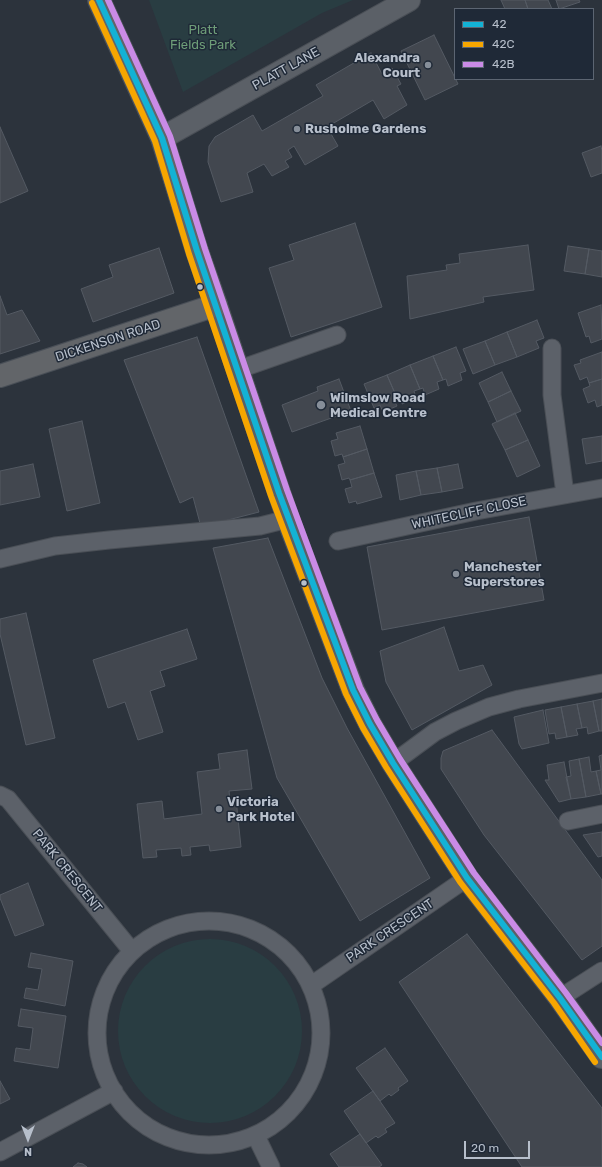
<!DOCTYPE html>
<style>
body{margin:0}
#map{position:relative;width:602px;height:1167px;overflow:hidden;background:#2c333c;font-family:Rubik,sans-serif}
canvas{display:block}
.legend{position:absolute;left:454px;top:8px;width:140px;height:72px;box-sizing:border-box;background:#1f2937;border:1px solid #5c6572;margin:0;padding:5px 7px;list-style:none;font-size:12px;color:#b7bfcb}
.legend li{display:flex;align-items:center;gap:8px;height:20px}
.legend b{width:20px;border:1px solid #5c6572}
.north{position:absolute;left:8px;top:1119px;width:40px;height:40px;-webkit-text-stroke:3px #1f2937;paint-order:stroke;rotate:180deg;font-size:11px;font-weight:700;line-height:16px;text-align:center;color:#b7bfcb}
.north::after{content:'';display:block;margin:auto;width:14px;height:18px;background:#b7bfcb;clip-path:polygon(50% 0,100% 100%,50% 72%,0 100%)}
.scale{position:absolute;left:464px;top:1141px;width:66px;height:18px;box-sizing:border-box;border:2px solid #b7bfcb;border-top:0;padding-left:5px;font-size:12px;line-height:14px;white-space:nowrap;color:#b7bfcb;-webkit-text-stroke:3px #1f2937;paint-order:stroke}
</style>
<div id="map">
<canvas width="602" height="1167"></canvas>
<ul class="legend">
<li><b style="height:5px;background:#13b2d5"></b>42</li>
<li><b style="height:5px;background:#f7a600"></b>42C</li>
<li><b style="height:5px;background:#ca8be6"></b>42B</li>
</ul>
<div class="north">N</div>
<div class="scale">20 m</div>
</div>
<script>
const c = document.querySelector('canvas').getContext('2d');
c.lineJoin = 'round';
function fill(path, color) { c.fillStyle = color; c.fill(path, 'evenodd'); }
const shape = rows => new Path2D(rows.map(r => 'M' + r).join(''));
function strokePath(path, color, width, dash) { c.strokeStyle = color; c.lineWidth = width; c.lineCap = dash ? 'butt' : 'round'; c.setLineDash(dash || []); c.stroke(path); }
function drawText(font, color, halo, rows, align = 'center') {
  c.font = font + ' Rubik,sans-serif'; c.lineWidth = 3; c.setLineDash([]); c.textBaseline = 'middle'; c.strokeStyle = halo; c.fillStyle = color; for (const [text, x, y, turn = 0] of rows) {
    c.save(); c.translate(x, y); c.rotate((+turn || 0) * Math.PI / 180); c.textAlign = isNaN(turn) ? turn : align; if (halo) c.strokeText(text, 0, 0); c.fillText(text, 0, 0); c.restore();
  }
}
fill(shape([
 [149,0,353,0,322,13,183,92],
 '118 1031a92 92 0 1 1 184 0a92 92 0 1 1-184 0Z'
]), '#293d42');
const building = shape([
 [501,0,525,0,528,9,505,9,501,0],
 [525,0,548,0,552,9,528,9,525,0],
 [556,0,579,0,580,2,559,9,556,0],
 [434,35,458,84,425,100,401,51,434,35],
 [371,53,382,74,392,68,401,84,397,86,407,105,384,119,373,100,327,127,338,146,305,165,294,146,288,150,292,157,285,161,289,167,272,176,264,164,247,173,253,192,221,202,208,162,209,146,215,137,253,115,262,131,323,96,316,85,371,53],
 [0,127,28,191,0,203,0,127],
 [601,146,602,151,602,173,591,177,582,153,601,146],
 [355,223,382,307,291,337,269,268,294,260,289,245,355,223],
 [528,245,534,290,483,297,484,302,410,319,407,276,447,270,446,265,460,263,459,254,528,245],
 [568,246,589,249,585,274,564,271,568,246],
 [159,248,174,293,93,322,81,289,113,277,109,265,159,248],
 [589,249,602,251,602,277,585,274,589,249],
 [0,296,7,315,22,310,40,341,0,354,0,296],
 [601,305,602,339,591,343,589,336,586,337,578,313,601,305],
 [537,320,544,338,536,341,539,348,517,357,507,332,537,320],
 [507,332,517,357,495,365,485,341,507,332],
 [197,337,259,512,201,527,193,497,180,503,124,360,197,337],
 [485,341,495,365,473,374,463,349,485,341],
 [456,347,466,371,460,373,462,380,448,386,446,379,443,380,433,356,456,347],
 [602,352,602,379,589,383,587,377,580,380,574,365,581,363,580,360,602,352],
 [433,356,443,380,437,382,439,389,425,395,423,388,420,389,410,365,433,356],
 [410,365,420,389,414,391,416,398,402,404,399,397,397,398,387,375,410,365],
 [502,372,511,391,488,402,479,383,502,372],
 [387,375,397,398,394,400,397,406,383,412,380,405,374,408,364,384,387,375],
 [339,379,351,411,292,432,282,405,318,391,317,387,339,379],
 [602,379,602,405,597,407,595,400,588,403,583,389,590,386,589,383,602,379],
 [511,391,521,411,497,422,488,402,511,391],
 [515,413,528,440,505,450,492,424,515,413],
 [82,421,100,503,67,511,49,429,82,421],
 [360,426,367,449,343,457,342,454,335,456,331,441,338,439,336,433,360,426],
 [602,436,602,461,586,464,582,439,602,436],
 [528,440,540,466,517,477,505,450,528,440],
 [367,449,374,473,350,480,349,478,342,480,338,465,345,463,343,457,367,449],
 [33,464,40,497,0,505,0,471,33,464],
 [458,464,463,488,442,492,437,468,458,464],
 [437,468,442,492,421,495,416,471,437,468],
 [416,471,421,495,400,500,396,475,416,471],
 [374,473,382,497,357,504,356,501,349,503,345,489,352,487,350,480,374,473],
 [529,517,544,600,382,630,367,547,529,517],
 [268,538,322,678,347,728,430,878,360,921,277,778,213,548,268,538],
 [26,613,55,738,26,745,0,634,0,619,26,613],
 [444,627,459,671,483,665,492,685,412,730,386,682,380,651,444,627],
 [187,629,197,659,160,671,165,686,150,691,163,732,138,740,125,702,108,708,93,660,187,629],
 [602,699,602,731,599,731,593,701,602,699],
 [593,701,599,731,588,734,587,727,582,728,577,704,593,701],
 [577,704,582,728,576,729,578,735,567,737,561,707,577,704],
 [561,707,567,737,556,739,555,733,549,734,545,710,561,707],
 [543,710,549,743,522,749,519,744,514,717,543,710],
 [492,730,602,880,602,946,582,960,484,835,441,769,441,758,443,751,492,730],
 [247,750,252,789,229,791,230,800,236,799,241,847,210,851,209,845,190,847,191,855,182,856,181,848,156,850,157,857,143,858,137,804,162,801,164,819,202,814,197,772,220,769,218,754,247,750],
 [602,755,602,794,601,794,596,771,601,770,599,756,602,755],
 [589,757,591,772,596,771,601,794,586,797,579,759,589,757],
 [579,759,586,797,571,799,566,777,571,776,569,761,579,759],
 [564,762,571,799,559,802,545,780,549,780,547,765,564,762],
 [602,832,602,856,598,857,583,835,602,832],
 [28,883,44,925,15,936,0,898,0,895,28,883],
 [467,934,602,1108,602,1167,522,1167,399,982,467,934],
 [31,953,73,961,65,1006,24,998,26,988,38,990,42,969,28,967,31,953],
 [21,1009,66,1016,58,1068,14,1061,16,1048,30,1050,33,1028,18,1026,21,1009],
 [385,1048,408,1081,398,1088,399,1090,391,1096,389,1094,380,1101,356,1068,385,1048],
 [0,1081,10,1099,0,1104,0,1081],
 [373,1091,395,1123,385,1129,387,1132,378,1138,376,1136,366,1143,344,1111,373,1091],
 [360,1134,382,1165,379,1167,339,1167,330,1154,360,1134],
 [78,1163,83,1164,87,1167,73,1167,78,1163]
]);
fill(building, '#42474f');
strokePath(building, '#545a63', 1);
const street = shape([
 [552,348,552,395,565,494],
 [237,370,337,335],
 [338,541,476,511,602,488],
 [0,559,55,546,109,540,260,526,288,519],
 [393,763,435,732,456,721,489,707,519,699,602,683],
 [0,795,8,799,131,950],
 [568,821,602,814],
 '97 1033a112 112 0 1 1 224 0a112 112 0 1 1-224 0Z',
 [313,984,467,878],
 [560,998,602,971],
 [256,1136,271,1167],
 [0,1152,114,1091]
]);
const secondary = shape([
 [162,138,409,0],
 [216,305,288,519,353,690,370,724,393,763,467,878,560,998,602,1057]
]);
const highway = shape([
 [0,376,216,305,197,251,162,138,99,0]
]);
strokePath(street, '#4a4f56', 19);
strokePath(secondary, '#4a4f56', 24);
strokePath(highway, '#494f57', 24);
strokePath(street, '#5c6169', 17);
strokePath(secondary, '#5b6067', 22);
strokePath(highway, '#626569', 22);
strokePath(shape([
 [99,0,162,138,197,251,279,493,353,690,370,724,393,763,467,878,560,998,602,1057]
]), '#13b2d5', 6);
strokePath(shape([
 [92,3,155,141,189,254,271,496,346,694,363,728,386,767,460,882,554,1003,595,1062]
]), '#f7a600', 6);
strokePath(shape([
 [108,0,170,136,205,249,287,490,360,687,377,720,400,759,474,873,566,993,602,1043]
]), '#ca8be6', 6);
for (const [x, y, r, color] of [
 [428,65,4,"#868e99"],
 [297,129,4,"#868e99"],
 [200,287,3.5,"#b7bfcb"],
 [321,405,5,"#868e99"],
 [456,574,4,"#868e99"],
 [304,583,3.5,"#b7bfcb"],
 [219,809,4,"#868e99"]
]) { const dot = new Path2D(); dot.arc(x, y, r, 0, 2 * Math.PI); c.fillStyle = color; c.fill(dot); strokePath(dot, '#1f2937', 1.5); }
drawText('13px', '#6e9d78', '#1f2937', [
 ["Platt",203,30],
 ["Fields Park",203,45]
]);
drawText('bold 13px', '#b7bfcb', '#1f2937', [
 ["Alexandra",420,58,"right"],
 ["Court",420,73,"right"],
 ["Rusholme Gardens",305,129],
 ["Wilmslow Road",330,398],
 ["Medical Centre",330,413],
 ["Manchester",464,567],
 ["Superstores",464,582],
 ["Victoria",227,802],
 ["Park Hotel",227,817]
], 'left');
drawText('13px', '#b7bfcb', '#1f2937', [
 ["PLATT LANE",286,69,-29],
 ["DICKENSON ROAD",108,341,-18],
 ["WHITECLIFF CLOSE",469,513,-12],
 ["PARK CRESCENT",67,871,51],
 ["PARK CRESCENT",390,931,-34]
]);
</script>
